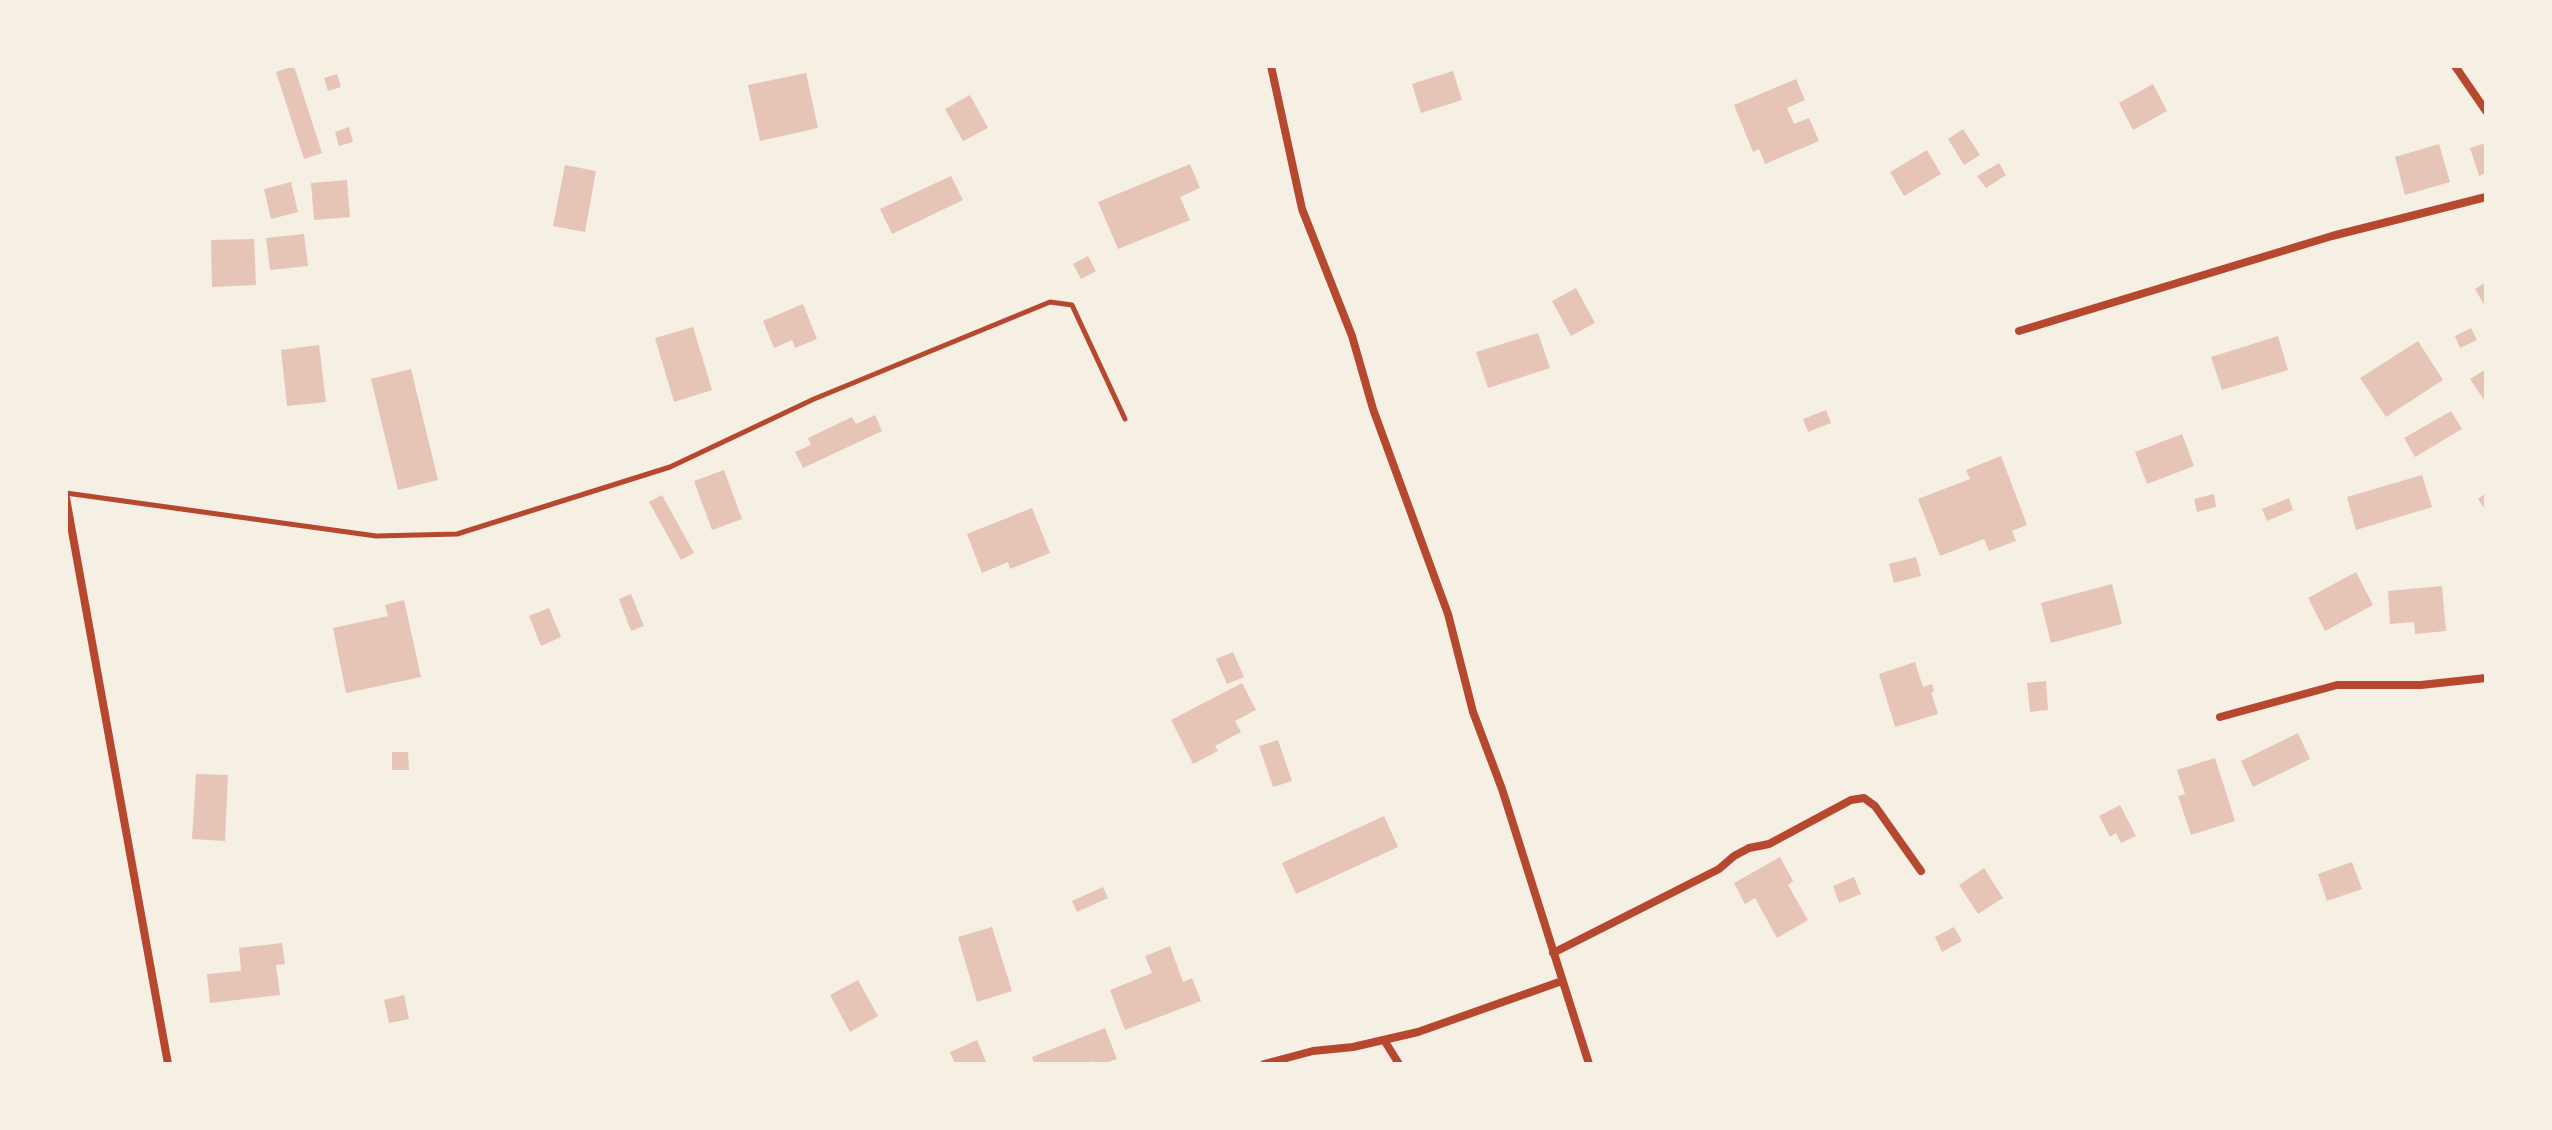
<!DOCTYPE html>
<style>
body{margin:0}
#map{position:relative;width:2552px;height:1130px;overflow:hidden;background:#f6efe4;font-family:Barlow,sans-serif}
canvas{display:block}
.frame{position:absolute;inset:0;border:68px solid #f6efe4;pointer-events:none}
</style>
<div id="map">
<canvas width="2552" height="1130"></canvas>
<div class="frame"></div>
</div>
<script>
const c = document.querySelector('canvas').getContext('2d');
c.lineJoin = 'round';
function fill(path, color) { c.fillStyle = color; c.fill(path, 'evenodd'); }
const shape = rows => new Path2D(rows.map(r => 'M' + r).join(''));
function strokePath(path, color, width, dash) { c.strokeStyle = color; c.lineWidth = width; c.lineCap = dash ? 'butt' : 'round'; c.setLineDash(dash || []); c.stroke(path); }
fill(shape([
 [294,66,322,153,304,159,276,72],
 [1453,71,1462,100,1421,113,1412,84],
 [806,73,818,128,760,141,748,85],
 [337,74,341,87,328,91,324,78],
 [1796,79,1805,100,1787,108,1794,124,1809,118,1819,141,1765,164,1759,149,1753,152,1734,105],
 [2153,84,2167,111,2133,130,2119,103],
 [970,95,988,128,963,141,945,109],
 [349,127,353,142,339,146,335,132],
 [1963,129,1980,155,1964,165,1948,139],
 [2486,143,2486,173,2479,176,2470,148],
 [2439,144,2450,182,2405,195,2395,157],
 [1927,150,1941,174,1904,196,1890,172],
 [1999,163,2006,175,1986,188,1977,176],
 [1190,164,1200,188,1180,197,1190,220,1118,249,1098,202],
 [565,165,596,171,585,232,553,226],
 [951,176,963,200,892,234,880,209],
 [347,180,350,217,314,220,311,183],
 [291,182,298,212,271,219,264,189],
 [304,234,308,266,270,270,266,238],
 [254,239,256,285,212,287,211,240],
 [1088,256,1096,271,1081,279,1073,264],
 [2486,282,2486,308,2475,289],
 [1576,288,1595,323,1571,336,1552,301],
 [803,304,817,339,795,348,792,340,774,348,763,321],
 [693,327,712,390,674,402,655,338],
 [2471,328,2477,340,2460,348,2455,336],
 [1538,333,1550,368,1488,388,1476,352],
 [2278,336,2288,370,2222,390,2211,357],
 [2418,341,2443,380,2386,417,2360,378],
 [319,345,326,402,287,406,281,350],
 [411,369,438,480,398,490,371,379],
 [2486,369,2486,403,2470,379],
 [1826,410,1831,423,1808,432,1803,419],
 [2451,411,2462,429,2415,457,2404,438],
 [875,415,882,431,803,468,795,452,811,445,808,438,852,417,856,424],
 [2182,434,2194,466,2147,484,2135,452],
 [2001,456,2027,525,2012,531,2016,541,1989,551,1984,539,1940,556,1918,499,1970,479,1966,470],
 [724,470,742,519,712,530,694,481],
 [2422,475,2432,507,2356,530,2347,497],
 [2486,493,2486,511,2478,499],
 [2214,494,2216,507,2197,512,2194,499],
 [662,495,694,553,681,560,649,502],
 [2289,498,2293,510,2267,521,2262,509],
 [1032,508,1050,553,1010,569,1008,562,982,573,967,534],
 [1916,557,1921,576,1894,583,1889,564],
 [2356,572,2373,605,2325,631,2308,598],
 [2112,584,2122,624,2051,643,2041,603],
 [2442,586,2446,631,2415,634,2414,622,2390,624,2388,591],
 [631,594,644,626,631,631,619,599],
 [404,600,421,677,346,693,333,628,388,616,385,605],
 [549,608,561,637,541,646,529,616],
 [1233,652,1244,677,1227,684,1216,659],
 [1915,662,1923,687,1932,684,1934,692,1931,692,1938,714,1895,727,1879,674],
 [2046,681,2048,710,2030,712,2027,683],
 [1242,683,1256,710,1235,721,1241,732,1215,746,1218,751,1193,764,1171,720],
 [2298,733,2310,759,2253,787,2241,761],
 [1278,740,1292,781,1273,787,1259,746],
 [392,752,408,752,409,770,392,770],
 [2215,758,2235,821,2191,835,2178,796,2185,794,2177,770],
 [196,774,228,775,225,841,192,839],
 [2120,805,2136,836,2121,843,2116,833,2110,837,2099,816],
 [1384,816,1398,847,1296,894,1282,863],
 [1780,857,1793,881,1788,885,1808,920,1777,938,1755,898,1745,904,1734,883],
 [2352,862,2362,889,2327,901,2318,874],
 [1984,868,2003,898,1978,914,1959,885],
 [1854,877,1861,894,1839,903,1833,886],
 [1103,887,1108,898,1077,912,1072,901],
 [992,927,1012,991,977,1002,958,937],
 [1954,927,1962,941,1942,952,1935,937],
 [282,943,285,964,276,965,280,995,210,1003,207,974,241,971,239,948],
 [1170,946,1183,982,1192,978,1201,1001,1125,1030,1110,990,1152,973,1145,956],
 [858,980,878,1016,850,1032,830,995],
 [404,995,409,1019,389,1023,384,1000],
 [1105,1028,1117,1059,1103,1064,1094,1064,1093,1061,1086,1064,1034,1064,1032,1057],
 [977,1040,987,1064,955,1064,950,1052]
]), '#e6c5b7');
strokePath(shape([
 [66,493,376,536,457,534,670,467,814,399,1050,302,1072,305,1125,419]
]), '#b5482f', 5);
strokePath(shape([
 [1271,66,1302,209,1352,336,1373,409,1448,614,1473,712,1502,789,1589,1064],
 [2455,66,2486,111],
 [2019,331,2332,236,2486,197],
 [66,498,168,1064],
 [2220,717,2337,685,2421,685,2486,678],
 [1553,953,1719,869,1734,856,1749,848,1769,844,1851,800,1864,798,1875,806,1921,871],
 [1384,1040,1399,1064],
 [1264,1064,1313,1051,1353,1047,1418,1032,1562,981]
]), '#b5482f', 8);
</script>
